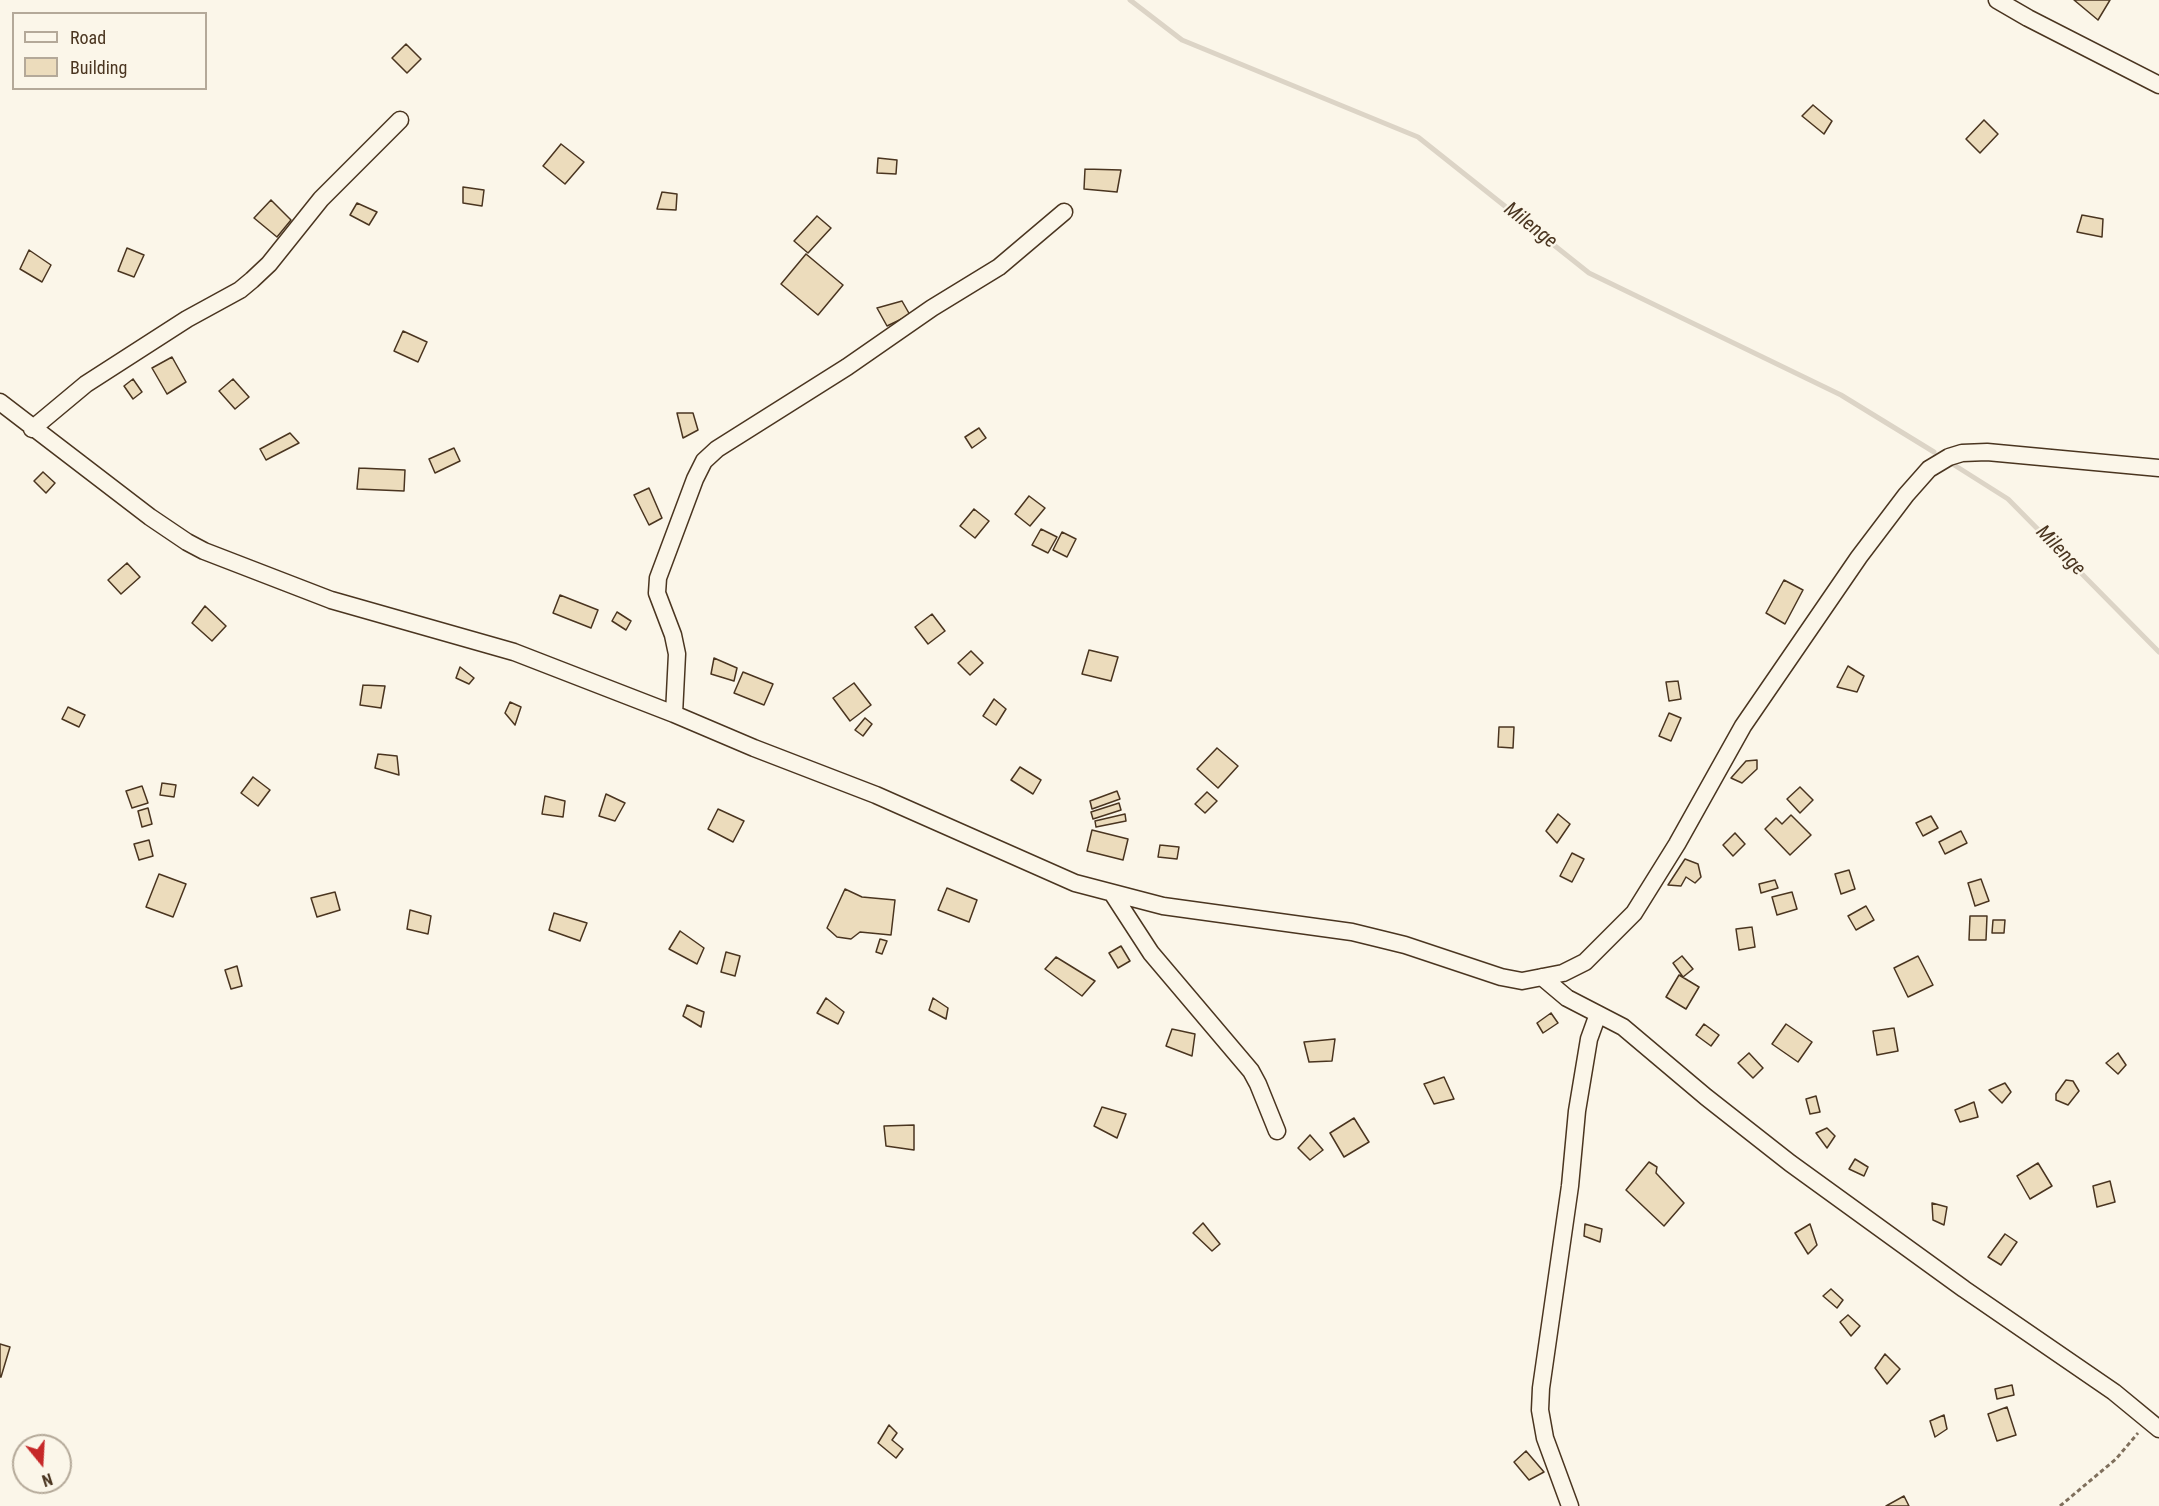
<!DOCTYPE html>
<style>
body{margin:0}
#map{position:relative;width:2159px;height:1506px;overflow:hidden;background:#fbf6e9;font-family:"Roboto Condensed",sans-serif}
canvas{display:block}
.legend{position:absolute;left:12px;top:12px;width:195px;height:78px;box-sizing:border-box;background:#fbf6e9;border:2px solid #b4a999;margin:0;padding:8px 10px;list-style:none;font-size:18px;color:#4a3520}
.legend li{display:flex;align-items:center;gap:12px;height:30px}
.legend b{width:30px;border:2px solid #b4a999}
.north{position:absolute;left:12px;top:1434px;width:60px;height:60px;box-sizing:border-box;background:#fbf6e9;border:2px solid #b4a999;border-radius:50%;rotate:162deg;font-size:16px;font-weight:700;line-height:24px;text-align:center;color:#4a3520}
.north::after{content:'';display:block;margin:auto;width:21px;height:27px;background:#c62828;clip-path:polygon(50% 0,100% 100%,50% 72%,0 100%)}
</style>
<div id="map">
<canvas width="2159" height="1506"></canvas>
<ul class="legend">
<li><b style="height:8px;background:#fbf6e9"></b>Road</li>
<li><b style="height:16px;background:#ecdcbc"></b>Building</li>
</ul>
<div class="north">N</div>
</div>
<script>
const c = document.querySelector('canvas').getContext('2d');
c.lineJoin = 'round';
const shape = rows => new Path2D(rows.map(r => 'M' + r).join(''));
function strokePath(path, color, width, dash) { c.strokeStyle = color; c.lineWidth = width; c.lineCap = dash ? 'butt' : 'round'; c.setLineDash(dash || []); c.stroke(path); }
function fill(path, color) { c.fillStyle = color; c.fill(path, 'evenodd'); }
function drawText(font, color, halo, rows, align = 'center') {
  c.font = font + ' "Roboto Condensed",sans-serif'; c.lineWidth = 4.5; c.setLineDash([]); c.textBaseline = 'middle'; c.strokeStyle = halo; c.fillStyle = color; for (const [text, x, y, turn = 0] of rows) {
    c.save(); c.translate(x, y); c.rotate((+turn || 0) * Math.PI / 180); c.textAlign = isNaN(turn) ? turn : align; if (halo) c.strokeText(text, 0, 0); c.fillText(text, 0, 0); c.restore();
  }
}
strokePath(shape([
 [1130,0,1182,40,1418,137,1589,273,1841,395,1934,452],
 [1951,463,2008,499,2159,652]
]), '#dcd4c6', 5);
const building = shape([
 [2074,0,2110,0,2098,20,2074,0],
 [406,44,421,59,407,73,392,58,406,44],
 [1813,105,1832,121,1824,134,1802,116,1813,105],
 [1984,120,1998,134,1980,153,1966,139,1984,120],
 [561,144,584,162,565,184,543,166,561,144],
 [878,158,897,160,896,174,877,173,878,158],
 [1085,169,1121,170,1117,192,1084,189,1085,169],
 [463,187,484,190,482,206,463,203,463,187],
 [662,192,677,194,676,210,657,209,662,192],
 [271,200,291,220,277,237,254,218,271,200],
 [357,203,377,212,369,225,350,215,357,203],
 [2082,215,2103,219,2102,237,2077,232,2082,215],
 [817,216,831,228,808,253,794,241,817,216],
 [127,248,144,255,134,277,118,271,127,248],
 [29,250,51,265,42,282,20,269,29,250],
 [806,254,843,285,818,315,781,284,806,254],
 [902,301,910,315,887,326,877,308,902,301],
 [403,331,427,342,418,362,394,351,403,331],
 [172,357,186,382,167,394,152,368,172,357],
 [133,379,142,392,133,399,124,386,133,379],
 [233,379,249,397,235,409,219,391,233,379],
 [677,413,693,413,698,430,683,438,677,413],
 [979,428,986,438,972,448,965,437,979,428],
 [290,433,299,443,266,460,260,449,290,433],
 [454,448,460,461,435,473,429,459,454,448],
 [359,468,405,470,404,491,357,489,359,468],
 [43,472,55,483,46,493,34,481,43,472],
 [649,488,662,518,649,525,634,495,649,488],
 [1029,496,1045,508,1030,526,1015,514,1029,496],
 [974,509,989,521,975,538,960,526,974,509],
 [1041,529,1057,537,1048,553,1032,545,1041,529],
 [1062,532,1076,539,1067,557,1053,550,1062,532],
 [127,563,140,577,121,594,108,580,127,563],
 [1784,580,1803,590,1785,624,1766,613,1784,580],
 [560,595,598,610,591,628,553,613,560,595],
 [205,606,226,626,212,641,192,623,205,606],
 [617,612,631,621,626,630,612,621,617,612],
 [932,614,945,631,928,644,915,627,932,614],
 [1089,650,1118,657,1111,681,1082,674,1089,650],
 [971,651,983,663,970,675,958,663,971,651],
 [714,658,737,668,734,681,711,674,714,658],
 [1848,666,1864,676,1857,692,1837,687,1848,666],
 [460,667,474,678,469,684,456,678,460,667],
 [743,672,773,684,764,705,734,693,743,672],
 [1678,681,1681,699,1669,701,1666,682,1678,681],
 [854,683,871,705,850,721,833,698,854,683],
 [363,685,385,686,381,708,360,705,363,685],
 [994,699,1006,709,996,725,983,716,994,699],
 [510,702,521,707,515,725,505,713,510,702],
 [68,707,85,715,79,727,62,719,68,707],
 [1669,713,1681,718,1671,741,1659,736,1669,713],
 [865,718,872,724,863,736,855,730,865,718],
 [1499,727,1514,727,1513,748,1498,747,1499,727],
 [1217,748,1238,766,1218,788,1197,769,1217,748],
 [378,754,397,756,399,775,375,768,378,754],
 [1757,760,1757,769,1742,783,1731,778,1746,761,1757,760],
 [1020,767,1041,780,1033,794,1011,780,1020,767],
 [253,777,270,790,258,806,241,793,253,777],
 [162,783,176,785,174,797,160,795,162,783],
 [142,786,148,803,132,808,126,791,142,786],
 [1800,787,1813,800,1800,813,1787,799,1800,787],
 [1117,791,1120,799,1092,809,1090,801,1117,791],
 [1207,792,1217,801,1205,813,1195,804,1207,792],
 [606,794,625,803,615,821,599,816,606,794],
 [545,796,565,801,563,817,542,814,545,796],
 [1119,803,1121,810,1093,819,1091,812,1119,803],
 [148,808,152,824,142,827,138,811,148,808],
 [718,809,744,821,733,842,708,829,718,809],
 [1125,814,1126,821,1096,827,1095,821,1125,814],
 [1558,814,1570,824,1557,843,1546,831,1558,814],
 [1791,815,1811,835,1790,855,1765,829,1776,818,1782,824,1791,815],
 [1931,816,1938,828,1923,836,1916,823,1931,816],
 [1092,830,1128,839,1123,860,1087,851,1092,830],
 [1961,831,1967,843,1945,854,1939,842,1961,831],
 [1735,833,1745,844,1733,856,1723,845,1735,833],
 [149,840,153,856,139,860,134,844,149,840],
 [1160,845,1179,847,1177,859,1158,857,1160,845],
 [1572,853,1584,859,1572,882,1560,876,1572,853],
 [1685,859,1698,864,1701,877,1695,883,1686,877,1681,886,1668,885,1685,859],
 [1849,870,1855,889,1841,894,1835,874,1849,870],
 [159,874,186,884,173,917,146,907,159,874],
 [1981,879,1989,901,1975,906,1968,883,1981,879],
 [1775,880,1778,888,1761,893,1759,884,1775,880],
 [947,888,977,900,969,922,938,910,947,888],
 [845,889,862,897,895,900,891,935,860,932,851,939,837,937,827,928,845,889],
 [335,892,340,910,317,917,311,898,335,892],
 [1792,892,1797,909,1777,915,1772,897,1792,892],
 [1866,906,1874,920,1856,930,1848,916,1866,906],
 [410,910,431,916,428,934,407,929,410,910],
 [554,913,587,923,580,941,549,930,554,913],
 [1970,916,1987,916,1986,940,1969,940,1970,916],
 [1993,920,2005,920,2004,933,1992,933,1993,920],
 [1752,927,1755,947,1739,950,1736,929,1752,927],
 [680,931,704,948,697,964,669,949,680,931],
 [880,939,887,941,882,954,876,952,880,939],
 [1121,946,1130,961,1118,968,1109,953,1121,946],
 [726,952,740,956,735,976,721,972,726,952],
 [1682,956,1693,969,1683,977,1673,963,1682,956],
 [1918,956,1933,985,1908,997,1894,968,1918,956],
 [1056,957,1095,981,1082,996,1045,969,1056,957],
 [237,966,242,986,231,989,225,970,237,966],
 [1679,975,1699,987,1686,1009,1666,997,1679,975],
 [826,998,844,1012,838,1024,817,1013,826,998],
 [933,998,948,1008,946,1019,929,1010,933,998],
 [687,1005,704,1012,701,1027,683,1016,687,1005],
 [1551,1013,1558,1023,1543,1033,1537,1023,1551,1013],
 [1704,1024,1719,1035,1711,1046,1696,1035,1704,1024],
 [1786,1024,1812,1042,1798,1062,1772,1044,1786,1024],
 [1894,1028,1898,1051,1877,1055,1873,1031,1894,1028],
 [1172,1029,1195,1034,1192,1056,1166,1046,1172,1029],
 [1335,1039,1332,1061,1309,1062,1304,1042,1335,1039],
 [1749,1053,1763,1068,1753,1078,1738,1063,1749,1053],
 [2118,1053,2126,1065,2118,1074,2106,1063,2118,1053],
 [1444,1077,1454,1099,1434,1104,1424,1084,1444,1077],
 [2066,1080,2073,1081,2079,1091,2068,1105,2056,1100,2056,1094,2066,1080],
 [2005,1083,2011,1092,2002,1103,1989,1090,2005,1083],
 [1816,1096,1820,1112,1810,1114,1806,1099,1816,1096],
 [1974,1102,1978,1117,1960,1122,1955,1110,1974,1102],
 [1102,1107,1126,1114,1117,1138,1094,1126,1102,1107],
 [1354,1118,1369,1142,1344,1157,1330,1133,1354,1118],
 [914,1125,914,1150,886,1146,884,1126,914,1125],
 [1827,1128,1835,1136,1827,1148,1816,1133,1827,1128],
 [1310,1135,1323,1150,1310,1160,1298,1148,1310,1135],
 [1855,1159,1868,1167,1864,1176,1849,1169,1855,1159],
 [1649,1162,1657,1167,1656,1173,1684,1203,1664,1226,1626,1190,1649,1162],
 [2038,1163,2052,1186,2030,1199,2017,1176,2038,1163],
 [2110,1181,2115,1202,2097,1207,2093,1186,2110,1181],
 [1932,1203,1947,1207,1944,1225,1933,1220,1932,1203],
 [1203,1223,1220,1244,1212,1251,1193,1233,1203,1223],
 [1585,1224,1602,1229,1600,1242,1584,1236,1585,1224],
 [1810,1224,1817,1245,1808,1254,1795,1233,1810,1224],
 [2005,1234,2017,1242,2001,1265,1988,1257,2005,1234],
 [1831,1289,1843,1300,1837,1308,1823,1296,1831,1289],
 [1848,1315,1860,1326,1851,1336,1840,1322,1848,1315],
 [0,1344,10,1347,1,1377,0,1377,0,1344],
 [1885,1354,1900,1369,1887,1384,1875,1368,1885,1354],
 [2012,1385,2014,1395,1997,1399,1995,1389,2012,1385],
 [2007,1407,2016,1435,1997,1441,1988,1414,2007,1407],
 [1944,1415,1947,1429,1935,1437,1930,1421,1944,1415],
 [889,1425,897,1433,892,1440,903,1449,896,1458,878,1443,889,1425],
 [1526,1451,1544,1472,1529,1480,1514,1462,1526,1451],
 [1904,1496,1909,1506,1886,1506,1904,1496]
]);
fill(building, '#ecdcbc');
strokePath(building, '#4a3520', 1.5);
const minor = shape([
 [1997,0,2028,18,2159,85],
 [0,402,150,517,187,542,204,551,331,600,514,652,674,714,754,748,876,795,1075,883,1163,906,1352,932,1405,945,1501,977,1522,981,1563,973,1585,962,1634,913,1677,844,1743,726,1859,557,1906,495,1929,469,1949,457,1962,453,1987,452,2159,468],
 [32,429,86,384,187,319,240,290,252,280,269,264,321,199,400,120],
 [674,714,677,654,673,635,657,593,658,578,695,479,704,461,717,449,847,367,932,308,999,267,1064,212],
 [1112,893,1151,953,1251,1071,1258,1084,1277,1131],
 [1542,977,1567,998,1623,1027,1706,1097,1790,1163,1964,1289,2114,1392,2159,1429],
 [1570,1506,1545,1438,1540,1410,1541,1388,1570,1186,1577,1111,1589,1039,1598,1014]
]);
strokePath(minor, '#4a3520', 19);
strokePath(shape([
 [2060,1506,2116,1459,2138,1433]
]), '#7f6f5c', 3, [4.5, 3]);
strokePath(minor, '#fbf6e9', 16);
drawText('italic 20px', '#4a3520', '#fbf6e9', [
 ["Milenge",1530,226,38],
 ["Milenge",2060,551,46]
]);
</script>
